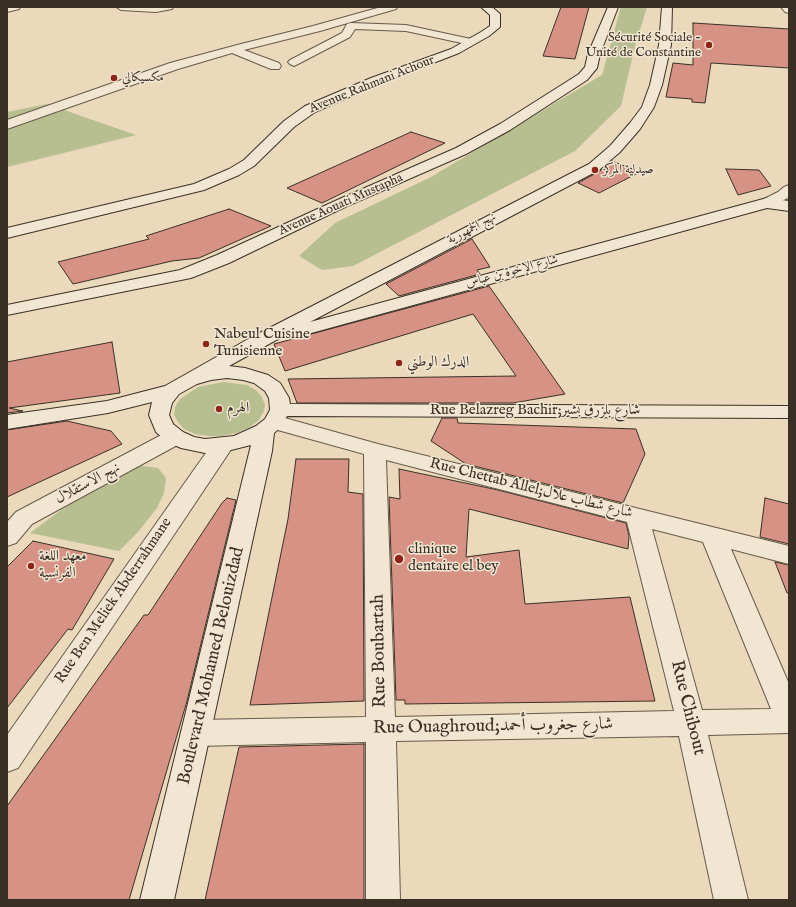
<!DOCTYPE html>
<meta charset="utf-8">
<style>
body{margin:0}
#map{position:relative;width:796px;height:907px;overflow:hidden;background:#ead9ba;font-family:"IM FELL English",serif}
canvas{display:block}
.frame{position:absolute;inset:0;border:8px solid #3b3026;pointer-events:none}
</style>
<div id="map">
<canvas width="796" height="907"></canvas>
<div class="frame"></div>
</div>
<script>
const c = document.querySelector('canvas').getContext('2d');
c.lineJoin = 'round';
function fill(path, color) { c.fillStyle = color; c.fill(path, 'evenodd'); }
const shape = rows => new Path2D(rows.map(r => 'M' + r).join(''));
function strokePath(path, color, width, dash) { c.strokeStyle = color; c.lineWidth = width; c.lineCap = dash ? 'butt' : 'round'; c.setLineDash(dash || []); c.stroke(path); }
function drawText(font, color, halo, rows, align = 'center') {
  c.font = font + ' "IM FELL English",Amiri,serif'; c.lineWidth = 3; c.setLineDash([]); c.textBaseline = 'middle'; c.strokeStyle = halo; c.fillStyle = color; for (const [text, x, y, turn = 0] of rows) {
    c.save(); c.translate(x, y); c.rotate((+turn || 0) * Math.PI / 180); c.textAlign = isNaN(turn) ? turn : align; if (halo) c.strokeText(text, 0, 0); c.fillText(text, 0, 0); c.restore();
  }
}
fill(shape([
 [621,7,647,7,635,46,621,106,575,151,353,266,322,270,299,256,335,223,431,177,602,75],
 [47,104,136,135,7,167,7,112],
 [223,382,247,385,256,390,262,397,265,405,263,413,258,421,248,428,236,433,222,436,208,436,195,434,184,429,178,422,174,415,175,407,180,399,198,387],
 [136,465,158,468,166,478,164,493,157,508,138,532,119,551,30,533,84,493]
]), '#b7bf90');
const building = shape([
 [561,7,589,7,575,59,543,56,561,7],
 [693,23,789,29,789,68,711,63,705,103,692,102,692,99,666,97,673,63,693,65,693,23],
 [411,132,445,143,322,203,287,188,411,132],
 [612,161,640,172,599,193,578,183,600,171,612,161],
 [726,169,759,170,771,186,738,195,726,169],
 [229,209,271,226,199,258,172,261,73,284,58,262,149,239,146,236,229,209],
 [472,239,490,267,477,270,480,274,399,296,386,284,472,239],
 [489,286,565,394,513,403,297,403,288,379,516,376,473,314,285,371,274,344,489,286],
 [112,342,120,393,9,408,23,411,7,413,7,362,112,342],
 [442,418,457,418,458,423,636,429,645,454,623,503,466,464,431,441,442,418],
 [67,421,111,431,122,444,7,497,7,430,67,421],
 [296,459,349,459,348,492,363,494,364,701,250,705,288,519,296,459],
 [399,469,498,490,626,523,629,536,628,549,469,509,466,557,519,550,525,604,630,597,655,701,405,704,405,700,396,700,389,497,400,499,399,469],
 [227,498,236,500,187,701,129,900,7,900,7,806,144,615,148,615,222,503,227,498],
 [765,498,789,504,789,544,760,537,765,498],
 [33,541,114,559,72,630,68,629,7,708,7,567,33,541],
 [775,562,789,565,789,593,787,593,775,562],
 [364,744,364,900,205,900,239,747,364,744]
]);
fill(building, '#d59285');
strokePath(building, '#3b3026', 1);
const street = shape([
 [7,7,20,7,19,9,7,12,7,7],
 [116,7,173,7,172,9,156,12,121,10,116,7],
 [381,7,397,7,396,9,320,31,244,50,279,63,281,66,279,69,271,69,232,53,178,69,7,129,7,120,170,63,241,44,313,26,381,7],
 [781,7,789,7,789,13,785,12,781,7],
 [351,23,406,25,471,39,477,42,471,45,406,31,355,29,350,37,298,64,294,66,290,64,288,62,290,60,342,33,347,24,351,23],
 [789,185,788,198,767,208,762,206,759,203,762,200,778,192,784,187,789,185],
 [274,415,378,444,789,546,789,564,731,549,789,684,789,733,708,735,748,900,714,900,679,736,396,741,400,900,366,900,366,742,197,746,187,742,182,733,187,724,197,720,366,717,364,454,267,427,263,422,267,417,274,415],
 [386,460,627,522,674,711,395,717,386,460],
 [652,529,703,542,771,709,702,710,652,529],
 [175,430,183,432,186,437,183,442,32,524,16,543,7,546,7,522,16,512,167,432,175,430],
 [223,438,231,440,234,445,18,768,7,772,7,735,215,440,223,438]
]);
const secondary = shape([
 [481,7,492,7,500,14,500,27,489,36,459,53,379,84,315,112,294,127,254,166,239,175,204,190,7,238,7,228,194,184,229,169,244,160,284,121,305,106,371,78,451,49,481,32,490,26,490,15,481,7],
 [608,7,618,7,600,54,597,68,587,80,510,130,466,154,345,207,229,263,191,278,7,315,7,305,180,270,217,255,335,201,456,148,500,124,579,74,585,67,588,54,608,7],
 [662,7,672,7,671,45,662,85,654,107,640,129,620,152,599,170,310,322,767,198,789,201,789,211,767,208,304,335,297,337,290,335,289,333,229,366,245,368,268,375,280,383,289,398,290,404,789,406,789,418,287,416,281,427,274,433,272,451,174,900,140,900,251,445,223,452,205,453,181,448,167,442,156,432,149,415,152,402,108,413,7,429,7,415,107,401,165,386,250,338,589,164,610,146,630,123,642,107,650,85,659,45,662,7],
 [227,378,243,380,254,383,265,391,269,398,270,410,265,419,256,426,234,436,205,439,194,437,183,432,173,424,169,415,172,403,179,394,197,384,211,380,227,378]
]);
strokePath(street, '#675a4b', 2);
strokePath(secondary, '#3b3026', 2);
fill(street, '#f1e6d2');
fill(secondary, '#f1e6d2');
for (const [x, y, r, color] of [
 [709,45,4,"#8f2418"],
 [114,78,4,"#8f2418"],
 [595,170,4,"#8f2418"],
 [206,344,4,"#8f2418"],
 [399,363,4,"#8f2418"],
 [219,409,4,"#8f2418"],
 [399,559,5,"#8f2418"],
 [31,566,4,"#8f2418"]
]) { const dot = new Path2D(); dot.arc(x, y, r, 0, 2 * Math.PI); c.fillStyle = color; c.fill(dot); strokePath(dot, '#f1e6d2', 1.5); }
drawText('13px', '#3b3026', '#f1e6d2', [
 ["Sécurité Sociale -",701,38,"right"],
 ["Unité de Constantine",701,53,"right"],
 ["مكسيكالي",122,78],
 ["صيدلية المركز",603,170]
], 'left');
drawText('13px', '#3b3026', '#f1e6d2', [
 ["Avenue Rahmani Achour",372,85,-22],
 ["Avenue Aouati Mustapha",341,205,-24],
 ["نهج الجمهورية",472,229,-28],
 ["شارع الإخوة بن عباس",512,272,-15]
]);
drawText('15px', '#3b3026', '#f1e6d2', [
 ["Nabeul Cuisine",214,335],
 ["Tunisienne",214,352],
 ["الدرك الوطني",407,363],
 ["الهرم",227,409],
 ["clinique",408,550],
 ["dentaire el bey",408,567],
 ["معهد اللغة",39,557],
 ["الفرنسية",39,574]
], 'left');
drawText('15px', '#3b3026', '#f1e6d2', [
 ["Rue Belazreg Bachir;شارع بلزرق بشير",535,411],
 ["نهج الاستقلال",88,484,-28],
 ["Rue Chettab Allel;شارع شطاب علال",531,489,14],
 ["Rue Ben Meliek Abderrahmane",114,601,-56]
]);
drawText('18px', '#3b3026', '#f1e6d2', [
 ["Rue Boubartah",380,651,-91],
 ["Boulevard Mohamed Belouizdad",212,666,-77],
 ["Rue Chibout",687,708,76],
 ["Rue Ouaghroud;شارع جغروب أحمد",493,727,-1]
]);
</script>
